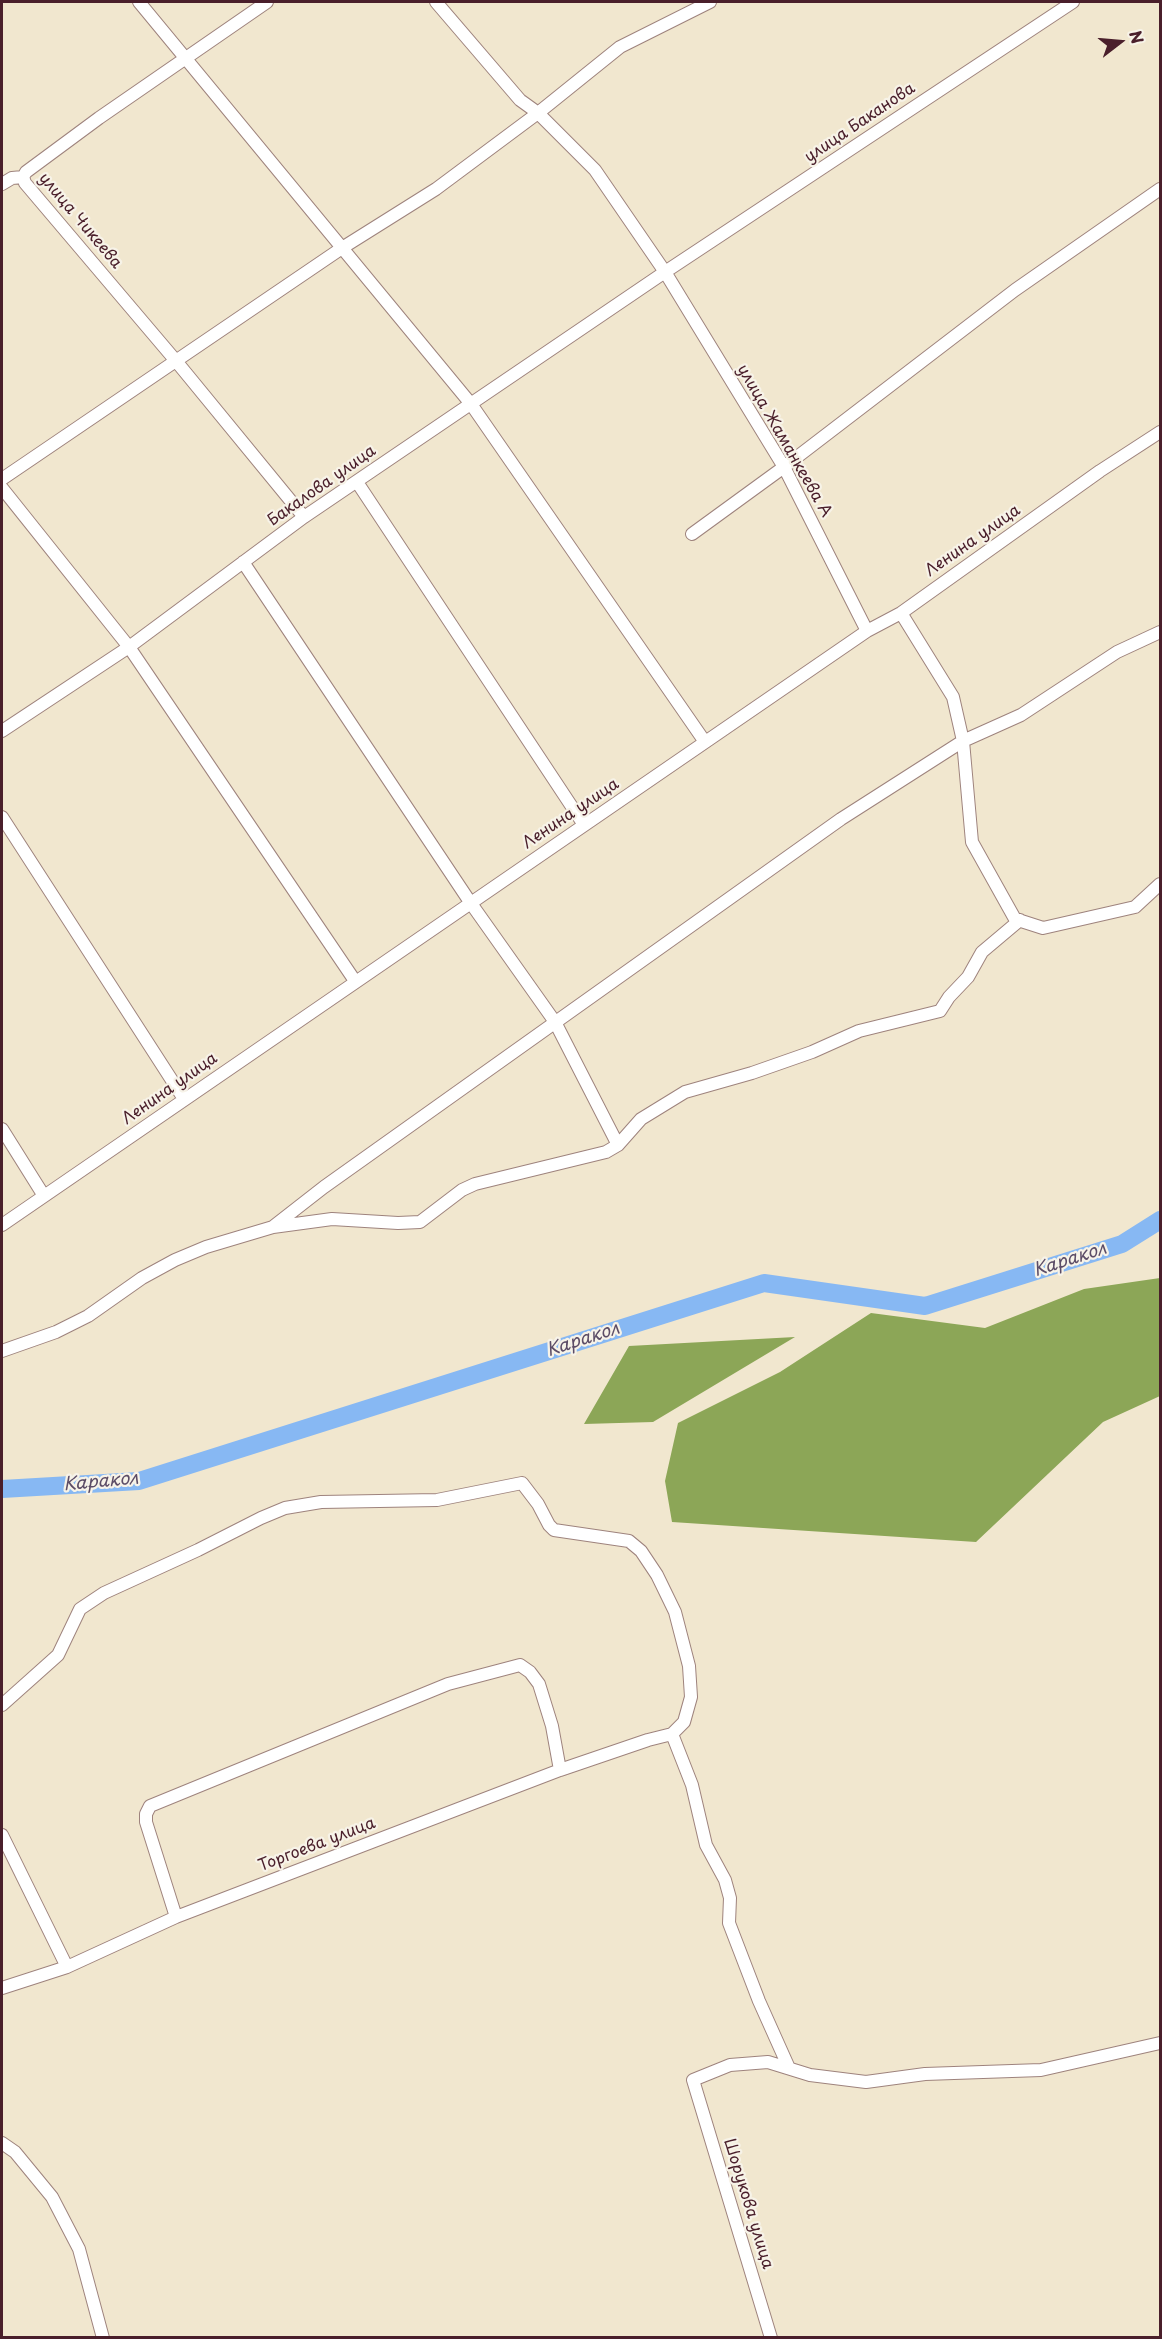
<!DOCTYPE html>
<meta charset="utf-8">
<style>
body{margin:0}
#map{position:relative;width:1162px;height:2339px;overflow:hidden;background:#f1e7cf;font-family:"Playpen Sans",sans-serif}
canvas{display:block}
.frame{position:absolute;inset:0;border:3px solid #4a1f2b;pointer-events:none}
.north{position:absolute;left:1090px;top:12px;width:60px;height:60px;-webkit-text-stroke:4px #f7f3e8;paint-order:stroke;rotate:74deg;font-size:16px;font-weight:700;line-height:24px;text-align:center;color:#4a1f2b}
.north::after{content:'';display:block;margin:auto;width:21px;height:27px;background:#4a1f2b;clip-path:polygon(50% 0,100% 100%,50% 72%,0 100%)}
</style>
<div id="map">
<canvas width="1162" height="2339"></canvas>
<div class="frame"></div>
<div class="north">N</div>
</div>
<script>
const c = document.querySelector('canvas').getContext('2d');
c.lineJoin = 'round';
function fill(path, color) { c.fillStyle = color; c.fill(path, 'evenodd'); }
const shape = rows => new Path2D(rows.map(r => 'M' + r).join(''));
function strokePath(path, color, width, dash) { c.strokeStyle = color; c.lineWidth = width; c.lineCap = dash ? 'butt' : 'round'; c.setLineDash(dash || []); c.stroke(path); }
function drawText(font, color, halo, rows, align = 'center') {
  c.font = font + ' "Playpen Sans",sans-serif'; c.lineWidth = 4.5; c.setLineDash([]); c.textBaseline = 'middle'; c.strokeStyle = halo; c.fillStyle = color; for (const [text, x, y, turn = 0] of rows) {
    c.save(); c.translate(x, y); c.rotate((+turn || 0) * Math.PI / 180); c.textAlign = isNaN(turn) ? turn : align; if (halo) c.strokeText(text, 0, 0); c.fillText(text, 0, 0); c.restore();
  }
}
fill(shape([
 [1160,1278,1160,1396,1103,1422,976,1542,672,1522,665,1481,678,1423,780,1372,871,1313,985,1328,1084,1289],
 [795,1337,653,1422,584,1424,629,1346]
]), '#8ca657');
strokePath(shape([
 [2,1489,139,1481,764,1283,925,1306,1122,1244,1160,1220]
]), '#87b8f3', 18);
const minor = shape([
 [139,2,471,404,705,742],
 [267,2,99,118,26,172,23,177,25,183,176,361,304,517],
 [436,2,520,100,538,113,595,170,665,272,784,467,867,631],
 [2,184,12,178,23,177],
 [2,479,342,248,436,189,538,113,620,47,710,2],
 [357,482,584,825],
 [2,488,129,647,355,981],
 [692,534,784,467,1015,290,1160,189],
 [243,562,470,902,555,1022,618,1145],
 [901,613,953,697,963,741,972,842,1015,919,1043,928,1135,907,1160,884],
 [2,731,129,647,304,517,665,272,1073,2],
 [2,817,184,1099],
 [2,1129,44,1196],
 [2,1225,867,631,901,613,1100,471,1160,432],
 [274,1226,324,1187,841,819,963,741,1021,715,1117,652,1160,632],
 [2,1351,56,1332,88,1316,142,1278,175,1260,206,1247,273,1227,332,1219,398,1223,420,1222,462,1190,475,1184,606,1152,618,1145,641,1119,685,1092,752,1073,812,1052,859,1031,940,1011,949,997,968,977,982,952,1020,920],
 [2,1705,58,1655,80,1609,104,1593,198,1550,261,1518,285,1508,321,1502,437,1500,522,1483,538,1504,549,1525,554,1530,629,1541,641,1551,657,1575,675,1612,689,1666,691,1697,684,1722,672,1734,648,1740,560,1770,176,1917,67,1967,2,1988],
 [672,1734,692,1785,706,1845,725,1880,730,1898,729,1923,759,2001,789,2068],
 [2,1835,67,1967],
 [176,1917,146,1822,146,1814,150,1806,448,1684,520,1665,530,1672,539,1684,552,1726,560,1770],
 [2,2143,15,2152,52,2197,79,2249,103,2338],
 [771,2338,693,2080,730,2065,768,2062,810,2075,866,2082,925,2074,1041,2070,1160,2043]
]);
strokePath(minor, '#9e837d', 14);
strokePath(minor, '#fff', 12);
drawText('16px', '#4a1f2b', '#f7f3e8', [
 ["улица Баканова",860,123,-34],
 ["улица Чикеева",80,221,50],
 ["улица Жаманкеева А",784,441,60],
 ["Бакалова улица",322,486,-35],
 ["Ленина улица",973,541,-35],
 ["Ленина улица",571,814,-34],
 ["Ленина улица",170,1089,-35],
 ["Торгоева улица",317,1845,-21],
 ["Шорукова улица",748,2204,73]
]);
drawText('italic 18px', '#5c4d67', '#f7f3e8', [
 ["Каракол",1070,1260,-18],
 ["Каракол",583,1340,-18],
 ["Каракол",101,1482,-5]
]);
</script>
